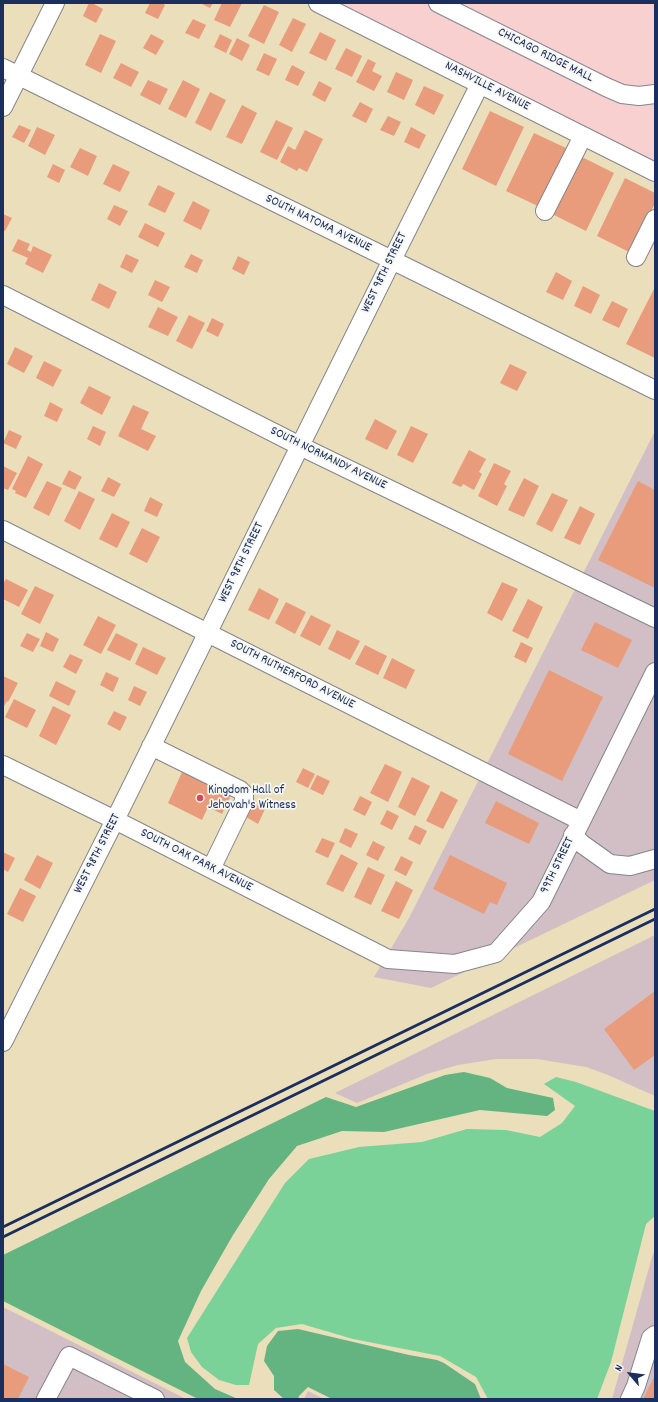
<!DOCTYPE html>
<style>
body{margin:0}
#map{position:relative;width:658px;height:1402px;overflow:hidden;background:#ebdeba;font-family:Dekko,sans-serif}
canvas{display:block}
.frame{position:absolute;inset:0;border:4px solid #1b2f5e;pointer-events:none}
.north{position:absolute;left:610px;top:1354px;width:40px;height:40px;-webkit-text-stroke:3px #f6f6f2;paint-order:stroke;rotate:298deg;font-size:11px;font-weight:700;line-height:16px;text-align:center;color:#1b2f5e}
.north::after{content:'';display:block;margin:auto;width:14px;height:18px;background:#1b2f5e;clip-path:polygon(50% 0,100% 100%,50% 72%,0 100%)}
</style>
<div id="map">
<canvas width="658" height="1402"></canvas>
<div class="frame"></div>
<div class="north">N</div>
</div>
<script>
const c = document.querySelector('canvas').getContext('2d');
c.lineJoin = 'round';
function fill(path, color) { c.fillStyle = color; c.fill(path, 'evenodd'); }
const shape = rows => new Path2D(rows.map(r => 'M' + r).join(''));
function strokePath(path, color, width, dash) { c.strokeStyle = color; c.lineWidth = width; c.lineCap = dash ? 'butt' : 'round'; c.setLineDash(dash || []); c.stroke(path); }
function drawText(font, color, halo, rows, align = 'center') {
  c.font = font + ' Dekko,sans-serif'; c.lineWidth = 3.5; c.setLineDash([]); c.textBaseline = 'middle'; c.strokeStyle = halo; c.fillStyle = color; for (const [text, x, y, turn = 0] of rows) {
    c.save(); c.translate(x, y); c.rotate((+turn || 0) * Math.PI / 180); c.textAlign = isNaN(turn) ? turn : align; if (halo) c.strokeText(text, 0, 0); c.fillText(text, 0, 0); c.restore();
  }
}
fill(shape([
 [331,3,655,3,655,166]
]), '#f7d0cf');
fill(shape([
 [655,431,655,880,431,988,374,977,409,918],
 [655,935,655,1096,608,1075,586,1067,537,1059,496,1059,458,1065,427,1074,357,1103,335,1093],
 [655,1250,655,1399,612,1399,652,1257],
 [3,1307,186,1399,3,1399],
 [308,1391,324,1399,304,1399]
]), '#d2bec5');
fill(shape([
 [556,1077,576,1082,655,1111,655,1216,646,1224,611,1362,597,1399,488,1399,476,1377,440,1356,353,1339,302,1324,276,1328,258,1344,249,1385,236,1385,219,1380,202,1367,191,1352,187,1338,285,1183,309,1159,359,1147,422,1142,467,1129,506,1130,540,1137,562,1123,575,1106,544,1084]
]), '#7ad298');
fill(shape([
 [464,1072,490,1078,507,1088,553,1098,555,1110,547,1116,480,1110,384,1132,342,1131,297,1146,269,1179,233,1235,201,1291,178,1341,185,1362,215,1389,238,1399,198,1399,3,1301,3,1255,326,1097,356,1107,445,1075],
 [298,1329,409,1355,437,1360,444,1363,475,1384,481,1399,332,1399,308,1387,299,1396,298,1399,284,1399,274,1390,274,1376,264,1361,267,1346,278,1331]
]), '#63b480');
fill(shape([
 [89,3,92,3,103,9,96,23,83,16],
 [150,3,161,3,165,5,158,19,145,13],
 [200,3,213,3,210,8],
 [222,3,242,3,230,27,214,20],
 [264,5,279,12,264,44,248,36],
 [293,18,306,24,292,52,279,45],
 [193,19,206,25,199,39,185,33],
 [320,32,336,40,326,61,309,53],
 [100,34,116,41,101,73,85,65],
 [151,34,164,41,156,55,143,48],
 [220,34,232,40,226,53,214,47],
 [237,38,250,45,242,61,229,54],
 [346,48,362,56,352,77,335,69],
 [264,53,277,59,269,76,256,70],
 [368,59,376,63,372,71,382,76,374,91,356,82],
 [121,63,139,72,131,87,113,78],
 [292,65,305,72,298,86,285,80],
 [396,72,413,80,404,100,387,92],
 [148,80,168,89,160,105,140,95],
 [183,80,200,89,186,118,168,109],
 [319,81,332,88,325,102,312,95],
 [424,86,444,95,434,115,415,105],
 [210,92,226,100,211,131,195,123],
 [360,102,373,109,366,123,352,116],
 [242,105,257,113,242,144,226,137],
 [490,111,524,127,496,186,462,169],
 [388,116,401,122,394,136,380,130],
 [276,120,293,128,277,160,260,152],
 [19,125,31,130,24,143,12,137],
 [37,127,55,135,45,155,28,146],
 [411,127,426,135,419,149,404,142],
 [305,130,323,139,307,172,299,168,297,171,280,162,288,146,295,150],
 [534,133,568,149,540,207,506,191],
 [80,148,97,156,88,176,70,167],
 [580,156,614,173,586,231,552,214],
 [53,164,65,170,59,183,47,177],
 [113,164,130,172,120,192,103,184],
 [625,178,655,193,655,203,631,253,597,236],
 [158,185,175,193,165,213,148,205],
 [193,201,210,210,201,230,183,221],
 [114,205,128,211,120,226,107,219],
 [3,214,12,218,5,231,3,230],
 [145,223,165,233,158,247,138,237],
 [18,239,30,244,27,250,31,252,33,246,52,255,43,273,25,264,28,258,12,251],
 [126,254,139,260,132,273,120,267],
 [191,254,203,260,197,273,184,267],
 [238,256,250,262,244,275,232,269],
 [556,272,572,281,563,300,546,292],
 [155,280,170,287,162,302,148,295],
 [99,283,117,292,109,309,91,300],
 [583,286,600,295,591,314,574,306],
 [655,287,655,358,626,344],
 [612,301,628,309,619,328,602,320],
 [158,307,178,317,168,336,148,327],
 [189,315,205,323,192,349,176,341],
 [212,318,224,324,218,337,206,331],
 [15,347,33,356,24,373,7,364],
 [44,361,62,370,53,387,36,378],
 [510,364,527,372,517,391,500,383],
 [89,386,111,397,102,415,80,403],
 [50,402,63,409,57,422,44,416],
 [133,405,149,412,141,429,156,436,148,451,118,436],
 [375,419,397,431,387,450,365,439],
 [93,426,106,432,100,446,87,439],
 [411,426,428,434,413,463,397,455],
 [9,430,22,436,16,449,3,443],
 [469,450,486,459,479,472,482,474,474,490,463,484,461,487,452,483],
 [28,456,43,464,26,498,15,493,16,491,12,489],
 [494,463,511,471,504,484,507,486,497,506,478,496],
 [3,466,17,473,8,490,3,488],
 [69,470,82,477,75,490,62,484],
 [108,477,121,484,114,497,101,491],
 [524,478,539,486,524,517,508,510],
 [47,481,62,488,49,516,33,508],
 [638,481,655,490,655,588,598,560],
 [79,491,95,499,80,530,64,521],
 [552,493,568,500,552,532,536,524],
 [150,497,163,504,157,517,144,511],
 [580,506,595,514,580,545,564,538],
 [112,513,130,522,117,548,99,539],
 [142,528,160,537,147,563,129,554],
 [6,579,28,590,19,607,3,599,3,584],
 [502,582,518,589,502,621,487,613],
 [35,586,54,595,40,624,21,614],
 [259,588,279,599,269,620,248,610],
 [528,599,543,607,528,639,512,631],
 [286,602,306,612,295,634,275,623],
 [311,615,331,625,320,646,300,636],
 [98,616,116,625,101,654,83,645],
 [595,622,632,640,618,668,581,650],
 [337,630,360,641,350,660,328,649],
 [46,632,59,639,53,652,40,646],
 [27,633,40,639,33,652,20,646],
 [116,633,138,644,130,661,107,650],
 [521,642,533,648,526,663,514,657],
 [365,645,387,656,378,675,355,664],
 [143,647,166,658,157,675,135,664],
 [70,654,83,660,76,674,63,667],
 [392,658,415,670,406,689,383,678],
 [549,670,603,697,562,781,508,754],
 [106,672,119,678,113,692,100,685],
 [3,676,18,683,8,702,7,701,3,708],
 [56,681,76,691,69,706,49,696],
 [134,686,147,692,140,706,128,700],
 [14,699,36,710,27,728,5,717],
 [53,706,71,715,56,745,39,736],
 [114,711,127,717,120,731,107,724],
 [385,764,402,772,388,802,370,793],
 [303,768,315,774,308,788,296,782],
 [183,770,232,793,222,814,208,807,202,820,168,803],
 [317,775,330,781,323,795,310,789],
 [412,777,430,786,415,816,398,807],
 [441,791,458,800,443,829,426,821],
 [360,796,372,802,365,816,353,810],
 [496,801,539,823,529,844,485,823],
 [253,803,265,809,258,824,246,817],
 [387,810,399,816,392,830,380,824],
 [415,825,427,831,420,845,408,839],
 [345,828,358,834,351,848,339,842],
 [322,838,335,843,328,858,315,852],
 [373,841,385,847,378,861,366,855],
 [3,852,15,858,8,872,3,869],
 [341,854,358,863,343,892,326,884],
 [37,855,53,863,40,889,24,880],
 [450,855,507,883,497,905,490,902,484,914,433,889],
 [401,856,413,862,406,876,394,870],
 [368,867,385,875,371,905,354,897],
 [396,881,413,890,399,919,381,911],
 [20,888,36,896,23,922,7,914],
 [655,991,655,1055,634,1070,604,1029],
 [3,1364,29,1377,18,1399,3,1399],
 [655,1375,655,1399,643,1399]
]), '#e89c7b');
const minor = shape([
 [318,3,655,172],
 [438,3,606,87,622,94,639,96,655,94],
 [3,68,655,390],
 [3,107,55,3],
 [545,211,583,136],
 [636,257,655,219],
 [3,295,300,446,655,618],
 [3,530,581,821],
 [151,746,240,790,244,794,244,801,211,869],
 [3,765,115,820,388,959,455,964,496,953,541,902,655,672],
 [573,835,582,844,610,864,630,866,655,859],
 [3,1042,115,820,392,260,480,84],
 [46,1399,69,1356,155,1399],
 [630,1399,636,1386,651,1338,655,1335]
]);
strokePath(minor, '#83868c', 20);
strokePath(minor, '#fff', 18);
strokePath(shape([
 [3,1227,655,909],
 [3,1237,655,919]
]), '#1b2f5e', 3);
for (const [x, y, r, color] of [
 [200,798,4,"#d1495b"]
]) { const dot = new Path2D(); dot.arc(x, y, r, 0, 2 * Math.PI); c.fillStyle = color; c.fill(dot); strokePath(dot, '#f6f6f2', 1.5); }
drawText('13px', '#1b2f5e', '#f6f6f2', [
 ["CHICAGO RIDGE MALL",545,56,27],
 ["NASHVILLE AVENUE",487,87,27],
 ["SOUTH NATOMA AVENUE",318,224,26],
 ["WEST 98TH STREET",385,273,-64],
 ["SOUTH NORMANDY AVENUE",328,459,26],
 ["WEST 98TH STREET",242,563,-64],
 ["SOUTH RUTHERFORD AVENUE",292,675,27],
 ["WEST 98TH STREET",98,854,-63],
 ["SOUTH OAK PARK AVENUE",196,861,27],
 ["99TH STREET",558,866,-64]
]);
drawText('13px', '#1b2f5e', '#f6f6f2', [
 ["Kingdom Hall of",208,791],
 ["Jehovah's Witness",208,806]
], 'left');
</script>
